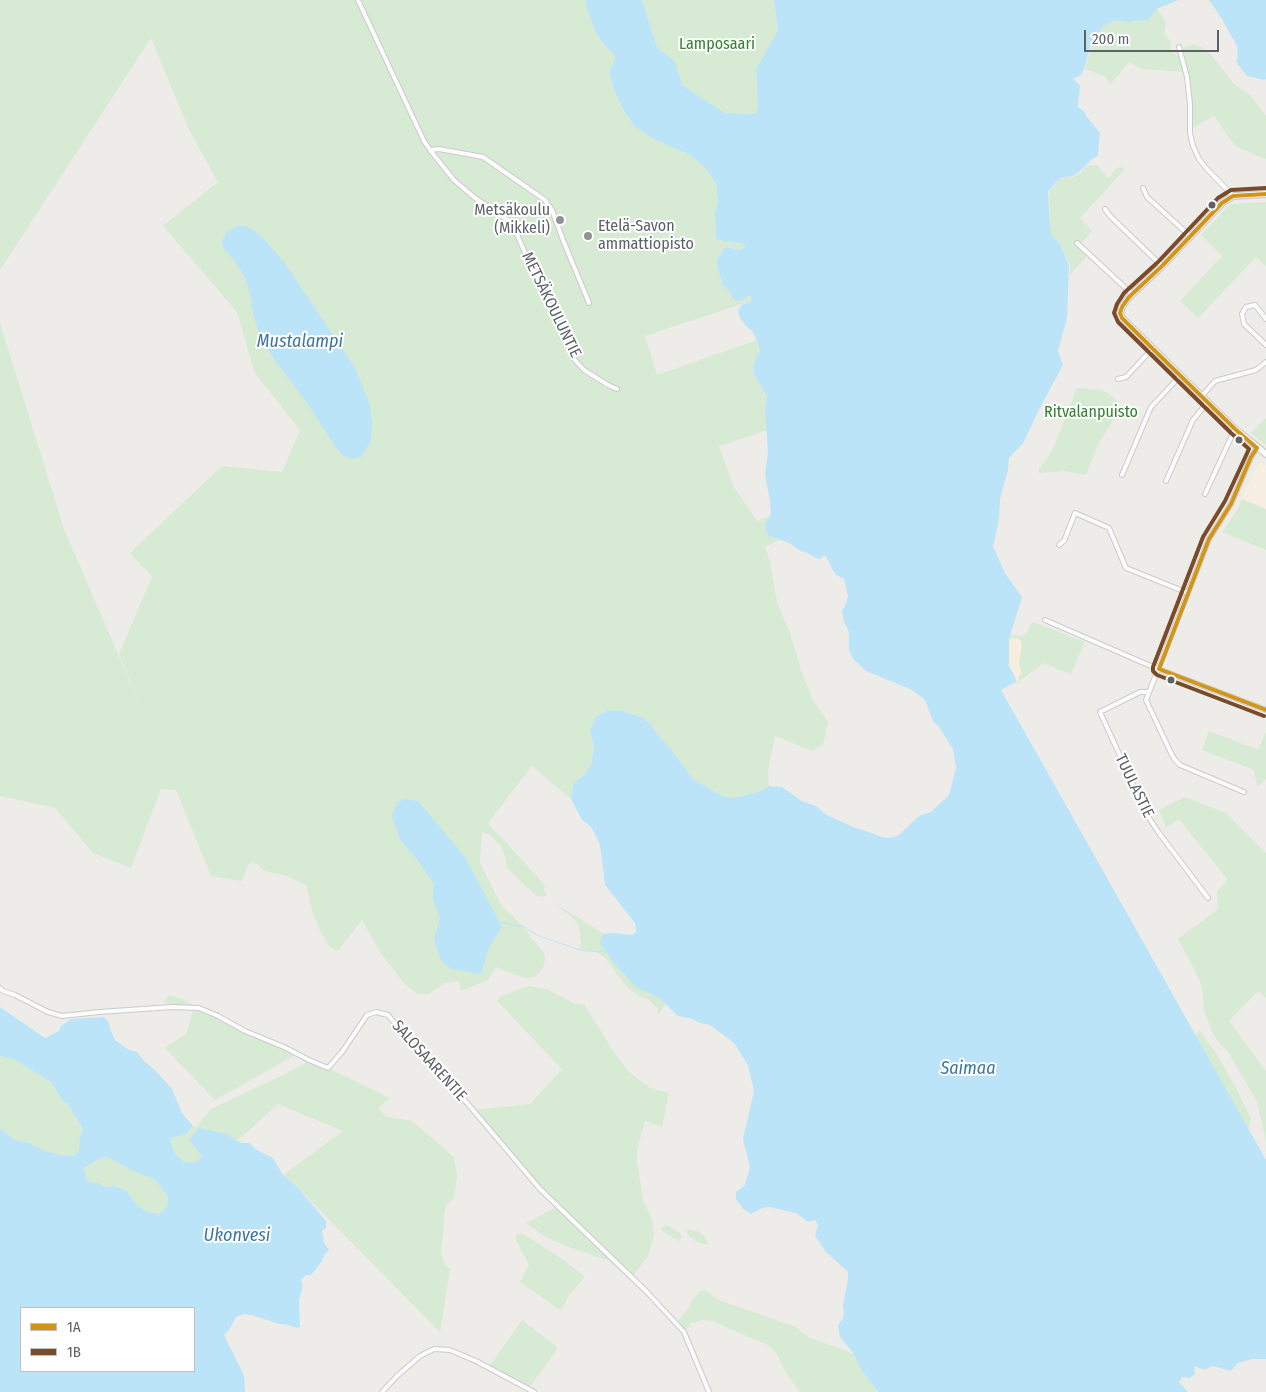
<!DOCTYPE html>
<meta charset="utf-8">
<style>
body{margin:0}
#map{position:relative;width:1266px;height:1392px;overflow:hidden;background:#eeece8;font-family:"Fira Sans Condensed",sans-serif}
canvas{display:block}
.legend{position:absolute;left:20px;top:1307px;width:175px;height:65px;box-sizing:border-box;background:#fff;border:1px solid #bfc0c2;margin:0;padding:6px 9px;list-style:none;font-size:15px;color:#5e6267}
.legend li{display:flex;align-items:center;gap:10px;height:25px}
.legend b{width:25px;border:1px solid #bfc0c2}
.scale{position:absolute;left:1084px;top:30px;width:135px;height:22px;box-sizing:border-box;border:2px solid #5e6267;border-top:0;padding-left:6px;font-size:15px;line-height:18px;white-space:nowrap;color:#5e6267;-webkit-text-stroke:4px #fff;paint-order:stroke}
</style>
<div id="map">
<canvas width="1266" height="1392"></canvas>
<ul class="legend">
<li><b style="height:6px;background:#d1951a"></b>1A</li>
<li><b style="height:6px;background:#7a4b2a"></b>1B</li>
</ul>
<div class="scale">200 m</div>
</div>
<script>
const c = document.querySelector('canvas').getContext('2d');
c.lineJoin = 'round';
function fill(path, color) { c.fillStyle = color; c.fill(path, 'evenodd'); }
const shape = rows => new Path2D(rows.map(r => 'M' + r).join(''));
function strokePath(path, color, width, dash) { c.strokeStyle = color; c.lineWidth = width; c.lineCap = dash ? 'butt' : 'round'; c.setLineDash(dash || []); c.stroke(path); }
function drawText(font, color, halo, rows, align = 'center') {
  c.font = font + ' "Fira Sans Condensed",sans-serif'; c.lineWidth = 4; c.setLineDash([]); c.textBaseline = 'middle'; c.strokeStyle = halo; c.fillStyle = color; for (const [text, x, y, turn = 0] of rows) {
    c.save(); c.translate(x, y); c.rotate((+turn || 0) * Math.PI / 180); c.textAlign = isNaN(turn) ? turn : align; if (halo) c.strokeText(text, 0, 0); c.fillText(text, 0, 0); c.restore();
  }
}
fill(shape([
 [1259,462,1266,465,1266,509,1241,499]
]), '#f7f0e2');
fill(shape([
 [0,0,586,0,586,6,595,31,601,41,615,56,615,59,609,72,614,90,622,109,634,126,652,138,690,155,705,168,716,183,718,201,715,214,716,238,718,240,743,244,745,247,745,248,739,250,728,247,725,248,717,259,717,264,722,284,730,292,732,297,736,301,741,301,749,296,752,298,751,301,645,336,657,375,757,340,760,352,755,358,753,373,767,396,765,411,767,430,719,446,730,477,734,487,757,521,769,516,765,523,766,532,769,536,779,540,765,547,770,562,777,602,790,633,801,670,813,700,828,722,823,745,812,751,775,736,768,770,769,787,784,790,788,809,796,811,793,817,778,816,774,809,772,808,770,811,763,815,755,813,751,809,747,811,742,823,745,832,743,836,744,840,742,839,739,841,737,838,730,839,731,850,725,852,723,848,719,850,720,855,714,861,711,861,706,857,699,860,689,859,685,854,686,852,669,845,662,835,657,820,660,804,671,778,682,769,683,772,691,776,670,748,658,735,650,723,641,717,622,711,607,710,596,717,590,730,594,747,591,765,585,774,573,784,571,799,532,766,488,823,545,885,544,889,547,896,543,897,537,896,516,877,506,866,506,858,500,845,489,834,482,832,480,863,501,905,524,927,532,939,544,952,545,959,543,968,535,977,527,978,516,975,496,967,488,980,461,991,459,981,445,983,429,994,417,994,403,982,382,955,362,920,338,951,329,946,321,933,313,913,306,885,287,876,264,871,257,864,252,862,248,865,242,881,211,876,176,790,161,789,131,868,93,853,55,808,0,796,0,323,64,529,147,721,119,654,152,577,130,553,222,466,282,472,300,430,255,373,237,312,163,226,218,182,190,132,151,38,0,270],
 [642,0,774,0,778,30,756,69,758,109,755,114,725,113,682,85,675,63,657,47],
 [1151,0,1166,22,1164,34,1171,42,1170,51,1179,56,1183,72,1142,69,1129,62,1111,84,1104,76,1085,69,1093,41,1104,27,1061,44],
 [1190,45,1196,45,1203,48,1212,56,1234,84,1250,95,1266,116,1266,159,1235,146,1214,116,1192,128,1192,104,1189,76,1183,48],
 [1097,165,1107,177,1110,177,1116,169,1120,167,1125,169,1080,218,1092,231,1080,244,1090,252,1070,275,1070,266,1060,242,1051,235,1049,192,1060,178,1073,177,1079,174,1087,166],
 [1266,202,1266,266,1256,257,1198,318,1180,301,1222,256,1201,235,1228,206,1232,204],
 [1077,388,1102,390,1108,393,1116,400,1117,409,1111,424,1105,433,1097,447,1086,475,1064,471,1039,473,1039,469,1053,449],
 [1266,418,1266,445,1251,433],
 [1242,499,1266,509,1266,550,1222,532,1237,511],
 [1033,622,1085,642,1071,674,1043,663,1016,684,1015,677,1009,667,1008,660,1009,639,1010,635,1023,636,1027,633,1030,625],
 [1209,731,1258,750,1266,732,1266,779,1257,787,1254,770,1202,750],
 [1185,797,1226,813,1266,853,1266,998,1258,991,1229,1021,1266,1071,1266,1141,1257,1102,1230,1055,1217,1040,1212,1032,1204,1010,1203,993,1200,981,1178,939,1218,909,1217,891,1228,880,1179,819,1166,828,1159,810],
 [556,904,604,934,601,938,647,993,660,999,666,1004,658,1015,658,1009,648,999,640,997,627,987,605,958,598,952,580,949,581,943,579,926,573,918],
 [529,986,547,989,574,1003,581,1005,584,1004,609,1044,611,1048,629,1072,650,1088,669,1093,662,1127,645,1121,637,1150,637,1162,643,1199,653,1222,654,1235,648,1256,630,1280,608,1260,571,1248,546,1237,526,1223,557,1207,474,1110,530,1104,562,1069,497,1001,501,996],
 [170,995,184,1000,245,1031,297,1054,215,1100,165,1048,187,1033,193,1010,163,1002],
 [1199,1030,1216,1053,1237,1090,1251,1119,1248,1133,1192,1039],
 [0,1056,15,1060,51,1082,62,1100,67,1102,83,1129,80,1137,80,1150,75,1155,64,1156,43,1150,29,1143,15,1140,0,1128],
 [309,1060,328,1068,390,1098,378,1108,387,1117,412,1121,454,1157,457,1176,454,1198,445,1207,441,1254,446,1266,450,1269,440,1332,299,1189,283,1175,343,1131,278,1104,237,1141,227,1134,196,1147,202,1155,196,1162,184,1162,175,1154,170,1137,185,1135,193,1126,196,1127,211,1109,289,1072,304,1064],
 [107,1157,135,1172,154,1179,168,1196,167,1207,159,1214,148,1212,137,1205,126,1190,114,1186,104,1187,100,1183,87,1181,84,1168,100,1159],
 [666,1225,679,1232,682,1237,679,1241,667,1234,661,1230,663,1226],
 [689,1229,699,1232,706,1238,708,1244,706,1245,697,1242,690,1237,686,1231],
 [522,1233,562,1259,585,1277,569,1295,561,1311,520,1282,529,1265,516,1240,516,1235],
 [705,1290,719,1300,796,1327,808,1337,854,1354,860,1368,878,1392,800,1392,786,1373,776,1352,768,1345,725,1327,714,1321,703,1320,692,1323,684,1332,676,1323,689,1308,691,1302,700,1291],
 [522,1320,558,1348,528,1389,489,1367]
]), '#d7ead3');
fill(shape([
 [1017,638,1021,641,1022,645,1019,663,1022,674,1019,676,1019,681,1016,682,1015,677,1009,667,1008,661,1009,639]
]), '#f6eede');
fill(shape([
 [586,0,642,0,657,47,675,62,682,85,725,113,755,114,758,109,756,69,778,30,774,0,1178,0,1157,9,1149,19,1142,21,1136,20,1130,22,1115,20,1106,24,1092,41,1084,69,1081,75,1073,79,1080,85,1078,107,1084,111,1086,116,1100,133,1098,152,1098,156,1093,158,1078,173,1073,176,1060,178,1048,192,1051,235,1060,243,1069,266,1067,318,1058,351,1063,365,1043,402,1023,443,1009,458,1008,470,1000,499,999,520,993,546,1005,573,1022,597,1009,639,1009,666,1015,677,1016,682,1001,690,1266,1160,1266,1359,1252,1359,1238,1363,1231,1371,1213,1366,1205,1370,1194,1366,1195,1374,1190,1378,1182,1377,1179,1382,1188,1392,878,1392,860,1368,854,1354,840,1337,838,1325,844,1317,843,1305,848,1280,848,1272,826,1252,815,1236,818,1225,815,1220,808,1222,796,1213,769,1207,762,1208,751,1214,743,1209,736,1199,736,1192,745,1185,750,1167,743,1139,754,1091,748,1065,734,1043,710,1025,700,1023,692,1019,678,1016,660,999,635,986,614,963,600,944,601,938,604,934,613,933,632,935,636,932,635,923,605,885,600,845,592,828,582,820,571,799,573,784,585,774,591,765,594,747,590,730,596,717,607,710,622,711,641,717,650,723,658,735,670,748,693,779,724,797,735,798,759,792,768,786,782,787,802,801,816,806,825,814,853,827,869,832,882,837,891,838,899,835,919,816,931,812,949,795,956,768,953,749,939,727,933,721,925,700,912,690,866,671,853,659,849,650,849,632,844,622,842,611,846,604,848,596,844,579,835,574,825,555,820,559,816,558,807,553,799,550,789,543,769,536,766,532,765,523,771,514,770,501,765,475,768,451,765,411,767,396,753,373,755,358,760,352,757,340,752,331,745,325,740,318,738,312,741,305,751,301,752,298,749,296,741,301,736,301,732,297,730,292,722,284,717,264,717,259,725,248,727,247,739,250,744,248,745,247,743,244,718,240,716,238,715,213,718,201,716,183,705,168,690,155,652,138,634,126,622,108,614,90,609,72,615,59,615,56,601,41,595,31,586,6],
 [1209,0,1266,0,1266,79,1264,80,1247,76,1236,62,1238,56,1237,46,1222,19],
 [246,226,256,232,266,241,284,262,355,368,370,405,372,423,371,441,361,457,352,459,343,456,336,448,309,406,274,359,260,336,251,306,252,301,245,278,235,261,224,249,222,243,226,232,237,226],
 [405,799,418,801,465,857,502,927,489,947,481,974,451,969,441,960,434,939,440,918,433,900,434,884,415,857,400,840,392,816,397,802],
 [0,1007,45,1038,59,1031,61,1026,71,1019,104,1017,109,1023,110,1029,115,1040,129,1050,137,1052,144,1061,156,1071,172,1089,182,1113,193,1126,185,1135,170,1138,175,1154,184,1162,196,1162,202,1156,189,1140,199,1128,227,1134,241,1143,249,1143,257,1150,273,1158,283,1175,299,1189,326,1221,326,1228,322,1231,324,1243,329,1250,324,1255,322,1261,311,1275,306,1275,301,1280,303,1286,299,1300,300,1327,296,1328,289,1325,279,1324,252,1315,243,1314,236,1317,229,1330,224,1335,244,1375,245,1392,0,1392,0,1128,15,1140,29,1143,43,1150,64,1156,75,1155,79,1151,80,1137,83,1129,67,1103,62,1100,51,1082,15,1060,0,1056],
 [107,1157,135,1172,154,1179,168,1196,167,1207,159,1214,148,1212,137,1205,126,1190,114,1186,104,1187,100,1183,87,1181,84,1168,100,1159],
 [21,1308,194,1308,194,1371,21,1371]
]), '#bce4f8');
strokePath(shape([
 [500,922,524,927,539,936,580,950,599,952,604,950]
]), '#bce4f8', 1);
const street = shape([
 [358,0,424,141,430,150,454,180,475,198,512,223,536,278,574,359,584,370,608,385,617,389],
 [1179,47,1187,77,1190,104,1190,133,1193,146,1199,159,1206,168,1233,196],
 [430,150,439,149,483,157,545,200,552,210,563,240,589,303],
 [1143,188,1147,197,1191,237],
 [1105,209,1110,216,1162,266],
 [1077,243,1132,294],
 [1266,319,1255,305,1246,307,1242,314,1244,324,1266,345],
 [1118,379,1126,377,1153,348],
 [1202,396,1215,381,1256,370,1266,362],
 [1122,475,1151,407,1181,375],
 [1166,481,1193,420,1208,402],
 [1205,494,1235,429],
 [1059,545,1064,541,1075,513,1109,528,1126,568,1188,593],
 [1045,620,1153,667,1266,710],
 [1149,692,1140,692,1100,712,1147,815,1159,833,1208,898],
 [1244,792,1180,765,1175,760,1171,753,1146,700,1209,539,1231,504,1251,457,1257,448],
 [0,988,3,991,15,995,48,1012,62,1016,99,1012,172,1007,199,1008,218,1016,245,1031,284,1047,309,1060,328,1068,342,1052,367,1015,376,1012,388,1015,427,1062,439,1070,540,1189,647,1292,684,1332,709,1392],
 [382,1392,397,1376,420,1356,434,1349,450,1350,476,1361,534,1392]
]);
const secondary = shape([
 [1266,194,1233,196,1222,203,1162,266,1129,297,1122,307,1120,313,1122,318,1235,429,1266,454]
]);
strokePath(street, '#cacbca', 6);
strokePath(secondary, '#cacaca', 8);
strokePath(street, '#fcfcfc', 4);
strokePath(secondary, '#fcfcfc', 5.5);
strokePath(shape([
 [1266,194,1233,196,1222,203,1162,266,1129,297,1122,307,1120,313,1122,318,1151,347,1235,429,1257,448,1251,457,1231,504,1209,539,1159,669,1266,710]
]), '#d1951a', 4);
strokePath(shape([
 [1264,716,1157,675,1153,671,1153,667,1203,537,1225,501,1249,449,1231,433,1118,322,1114,313,1117,304,1124,293,1158,262,1218,198,1231,190,1266,188]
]), '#7a4b2a', 4);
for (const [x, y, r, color] of [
 [1212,205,4.5,"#5e6267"],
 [560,220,5,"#909294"],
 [588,236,5,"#909294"],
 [1239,440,4.5,"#5e6267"],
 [1171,680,4.5,"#5e6267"]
]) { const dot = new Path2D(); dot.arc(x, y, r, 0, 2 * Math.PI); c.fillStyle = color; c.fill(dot); strokePath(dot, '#fff', 2); }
drawText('16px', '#348231', '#fff', [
 ["Lamposaari",717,45],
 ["Ritvalanpuisto",1091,413]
]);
drawText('16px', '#5e6267', '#fff', [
 ["Metsäkoulu",550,211],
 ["(Mikkeli)",550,229],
 ["Etelä-Savon",598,227,"left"],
 ["ammattiopisto",598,245,"left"]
], 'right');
drawText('16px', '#5e6267', '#fff', [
 ["METSÄKOULUNTIE",551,305,64],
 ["TUULASTIE",1134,786,64],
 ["SALOSAARENTIE",429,1061,48]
]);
drawText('italic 18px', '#3b76a3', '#fff', [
 ["Mustalampi",300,342],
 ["Saimaa",968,1069],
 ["Ukonvesi",237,1236]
]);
</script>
